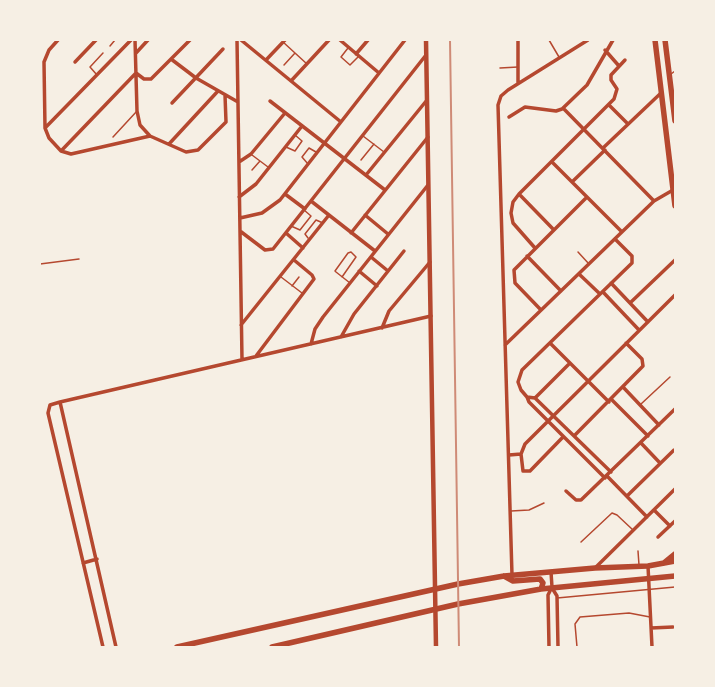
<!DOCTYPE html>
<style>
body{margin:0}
#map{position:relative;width:715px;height:687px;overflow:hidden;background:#f6efe4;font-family:Mulish,sans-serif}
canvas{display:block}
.frame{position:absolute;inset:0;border:41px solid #f6efe4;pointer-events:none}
</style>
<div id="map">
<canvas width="715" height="687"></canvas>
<div class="frame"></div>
</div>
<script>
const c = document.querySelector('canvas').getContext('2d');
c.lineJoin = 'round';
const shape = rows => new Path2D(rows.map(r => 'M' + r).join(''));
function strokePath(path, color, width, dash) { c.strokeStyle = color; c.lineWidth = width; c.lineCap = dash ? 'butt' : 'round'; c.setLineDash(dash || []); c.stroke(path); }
strokePath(shape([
 [549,40,559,57],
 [674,40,675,40],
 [283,42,307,64],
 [110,46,115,40],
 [348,48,341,57,350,65,359,56],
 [284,65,295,53],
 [500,68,518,67],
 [671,74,675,71],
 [97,75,90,67,103,53],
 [363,136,384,152],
 [113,137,137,111],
 [286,147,295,151,302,141,295,135],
 [252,155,268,167],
 [361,160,374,144],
 [308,164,302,157,309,148,316,152],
 [252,170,260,161],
 [291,226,300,230,311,216,304,210],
 [308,238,305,234,316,220,323,223],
 [578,252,589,264],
 [40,264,79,259],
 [281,277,302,293],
 [342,277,356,257,351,252,348,253,335,271,336,272,350,283],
 [292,286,299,277],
 [641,404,670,377],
 [511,511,529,510,544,503],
 [581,542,612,513,617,515,633,530],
 [638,551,639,565],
 [557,598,675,587],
 [577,647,575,624,580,617,629,613,650,617]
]), '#b5482f', 1.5);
strokePath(shape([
 [58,40,49,50,44,62,45,128,49,138,61,151,71,154,150,136],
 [135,40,137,111,140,125,150,136,186,152,198,150,226,122,225,95],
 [237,40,242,359],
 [241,40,341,122],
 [340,40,379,73],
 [518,40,518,83],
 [605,50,619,66],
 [136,53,148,40],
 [356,54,368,40],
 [171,59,196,78,238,102],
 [266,60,285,40],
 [75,62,96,40],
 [291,81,329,40],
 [270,101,385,190],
 [172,103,223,49],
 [609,105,628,124],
 [563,108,654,201],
 [509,117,525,107,556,111,562,109,587,85,613,40],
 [45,128,131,40],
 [169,144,218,91],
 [603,148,661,93],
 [61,151,136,73,144,79,151,79,190,40],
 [239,162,251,154,285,113],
 [552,162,622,232],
 [366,175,427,100],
 [572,182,605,150],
 [285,194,305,209],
 [519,194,554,230],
 [239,197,256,184,302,126],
 [311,201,375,251],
 [365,215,388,234],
 [240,218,262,213,280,200,405,40],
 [240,231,265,250,273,249,426,55],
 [286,233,303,248],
 [351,233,428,137],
 [535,248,513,223,511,213,513,202,519,194,614,99,617,89,611,80,611,75,625,60],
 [527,256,561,291],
 [371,257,388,271],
 [359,271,377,286],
 [579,274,600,294],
 [611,283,648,322],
 [603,292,639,330],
 [630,303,675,260],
 [541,310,515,283,514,270,587,197],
 [241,325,329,215],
 [382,328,389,311,430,262],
 [341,337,354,314,404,251],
 [550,343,609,402],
 [311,344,315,329,323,317,428,185],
 [505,345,654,201,673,190],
 [256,356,314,279,312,275,294,260],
 [623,387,659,425],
 [527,397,535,398,611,472],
 [535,398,570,363],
 [611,399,648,436],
 [60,402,116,647],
 [574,436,643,366,642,359,626,343],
 [563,437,530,471,523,471,521,454,525,444,675,295],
 [641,443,660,463],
 [509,455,521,454],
 [607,476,647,517],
 [605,478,529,402,527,397,521,390,518,382,522,370,632,263,632,256,615,239],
 [566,491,576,500,581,500,675,409],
 [627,496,674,450],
 [654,510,670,526],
 [658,537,675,521],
 [83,563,97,559],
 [648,566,652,647],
 [595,568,675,489],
 [512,575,498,105,501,96,508,90,588,40],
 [552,588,557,596,558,647],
 [651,628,673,627],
 [103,647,48,413,50,405,60,402,431,316],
 [549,647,548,595,552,587,551,572]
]), '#b5482f', 3.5);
strokePath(shape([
 [426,40,436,647]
]), '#b5482f', 4.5);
strokePath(shape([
 [655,40,675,206],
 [665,40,675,121],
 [664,563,675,554],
 [504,576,513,581,540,579,543,583,541,589],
 [177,647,458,584,504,576,595,568,648,566,675,561],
 [272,647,458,604,541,589,675,576]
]), '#b5482f', 5.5);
strokePath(shape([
 [450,40,459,647]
]), '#cf8b77', 2);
</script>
